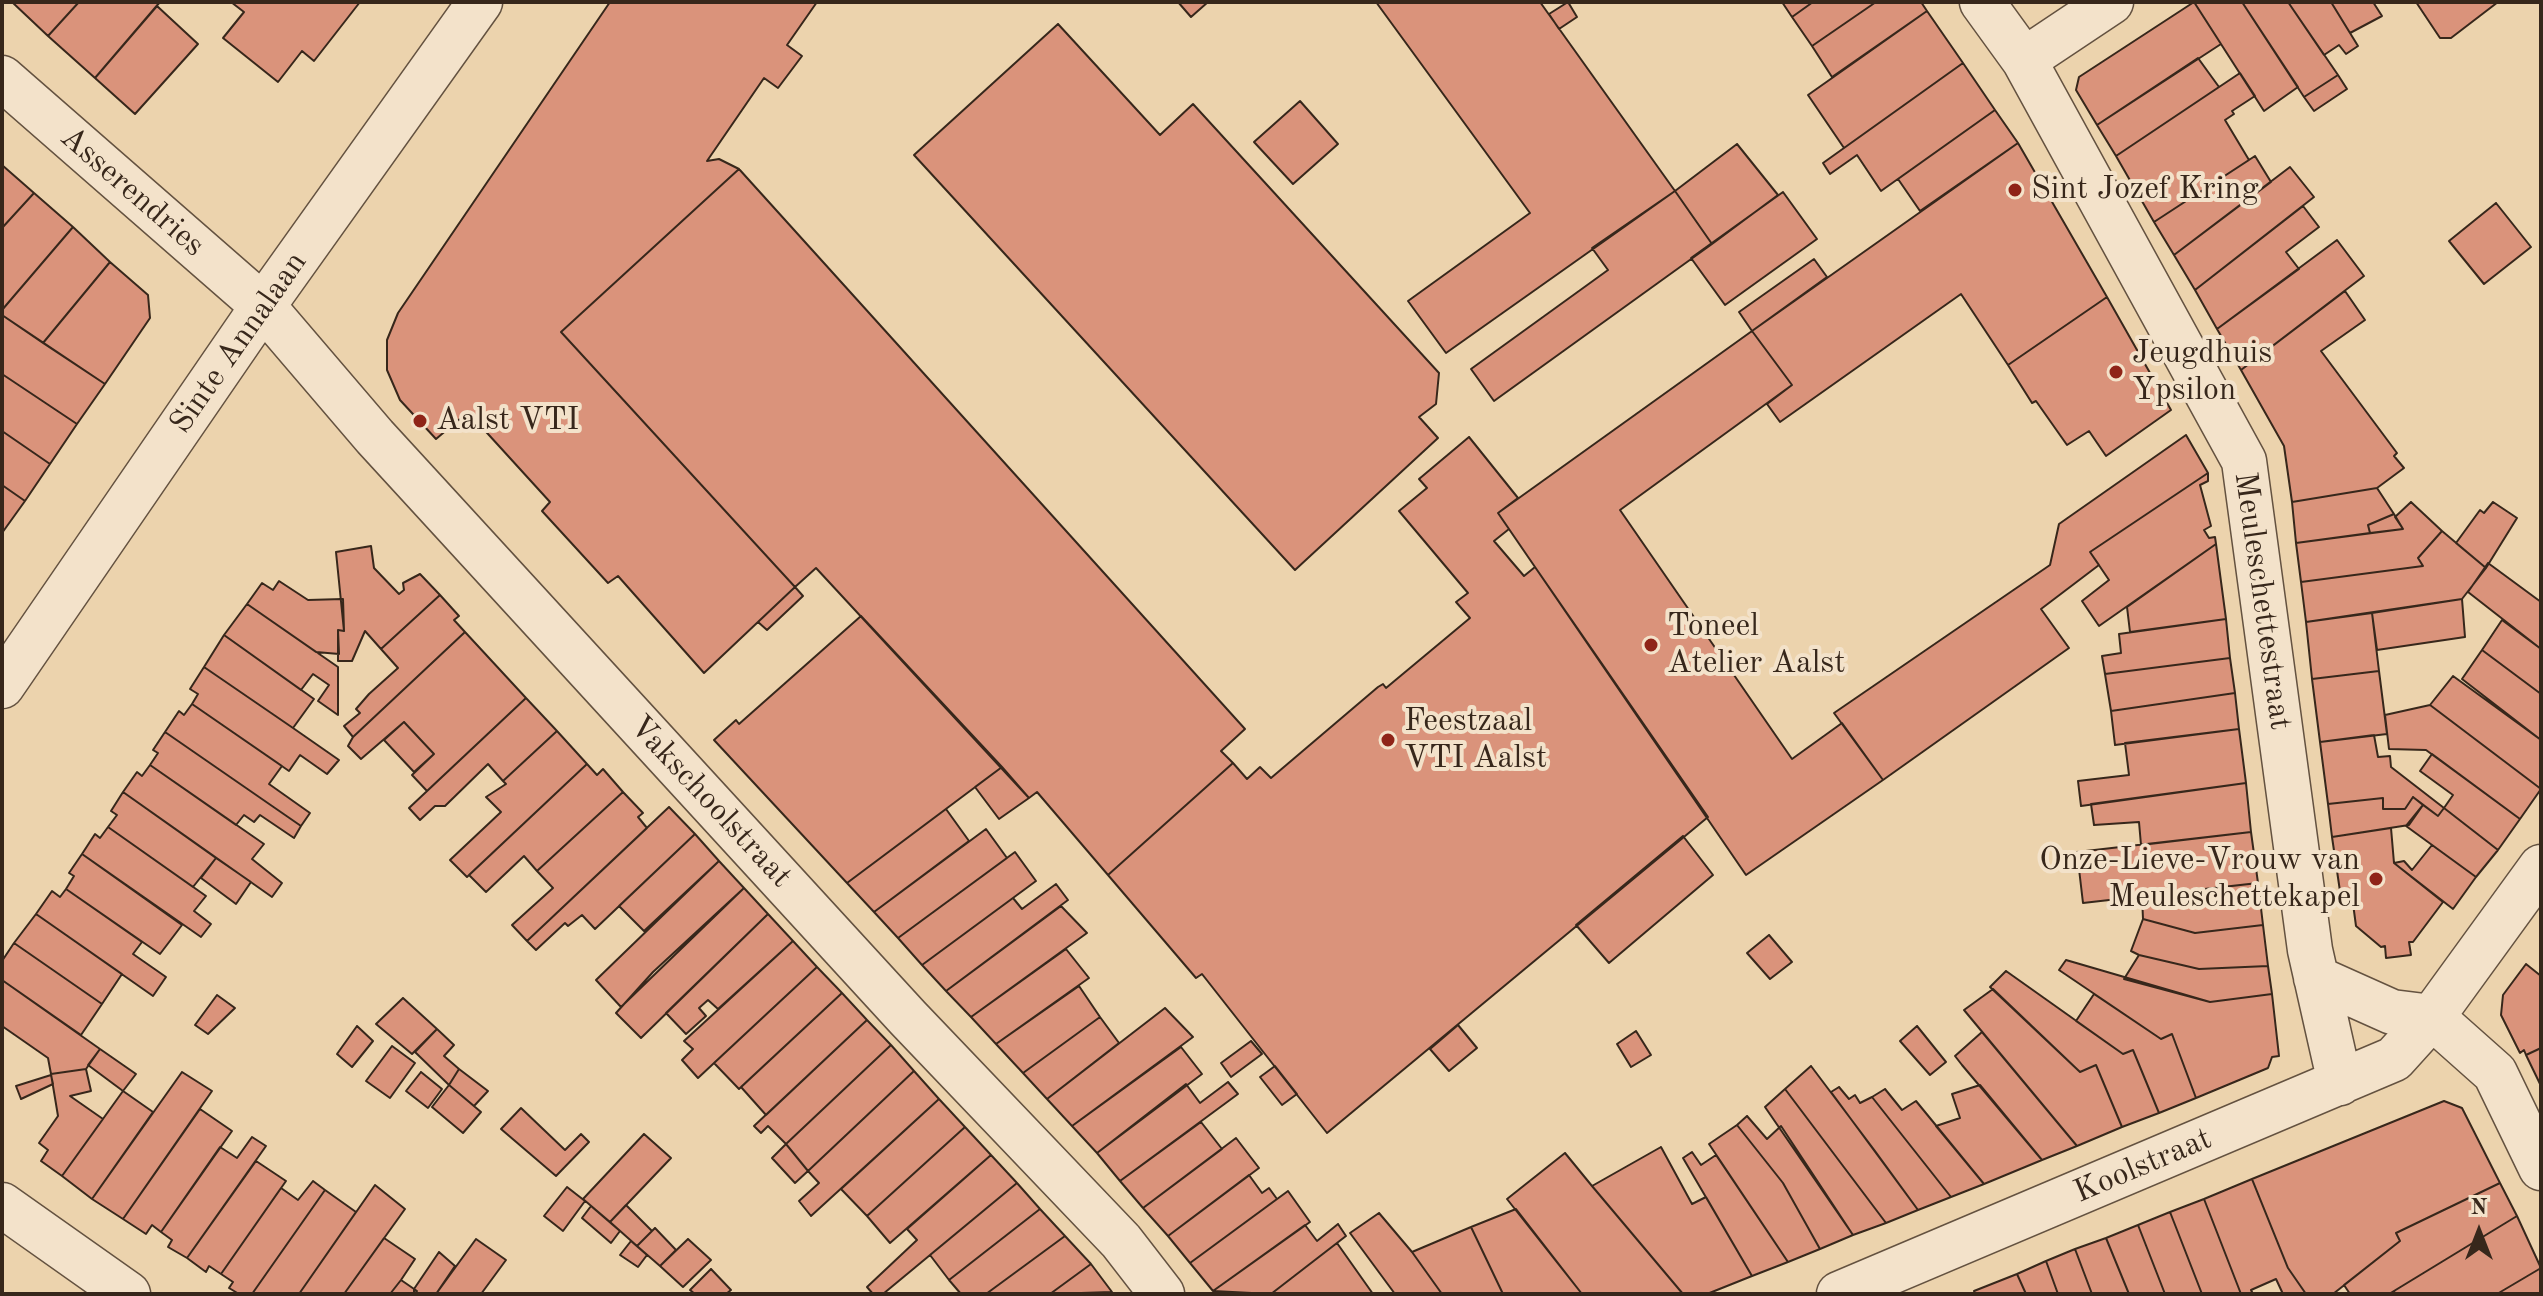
<!DOCTYPE html>
<style>
body{margin:0}
#map{position:relative;width:2543px;height:1296px;overflow:hidden;background:#ecd3ad;font-family:"Old Standard TT",serif}
canvas{display:block}
.frame{position:absolute;inset:0;border:4px solid #37271b;pointer-events:none}
.north{position:absolute;left:2439px;top:1192px;width:80px;height:80px;-webkit-text-stroke:6px #f3e2ca;paint-order:stroke;rotate:0deg;font-size:22px;font-weight:700;line-height:32px;text-align:center;color:#37271b}
.north::after{content:'';display:block;margin:auto;width:28px;height:36px;background:#37271b;clip-path:polygon(50% 0,100% 100%,50% 72%,0 100%)}
</style>
<div id="map">
<canvas width="2543" height="1296"></canvas>
<div class="frame"></div>
<div class="north">N</div>
</div>
<script>
const c = document.querySelector('canvas').getContext('2d');
c.lineJoin = 'round';
function fill(path, color) { c.fillStyle = color; c.fill(path, 'evenodd'); }
const shape = rows => new Path2D(rows.map(r => 'M' + r).join(''));
function strokePath(path, color, width, dash) { c.strokeStyle = color; c.lineWidth = width; c.lineCap = dash ? 'butt' : 'round'; c.setLineDash(dash || []); c.stroke(path); }
function drawText(font, color, halo, rows, align = 'center') {
  c.font = font + ' "Old Standard TT",serif'; c.lineWidth = 8; c.setLineDash([]); c.textBaseline = 'middle'; c.strokeStyle = halo; c.fillStyle = color; for (const [text, x, y, turn = 0] of rows) {
    c.save(); c.translate(x, y); c.rotate((+turn || 0) * Math.PI / 180); c.textAlign = isNaN(turn) ? turn : align; if (halo) c.strokeText(text, 0, 0); c.fillText(text, 0, 0); c.restore();
  }
}
const building = shape([
 [12,2,79,2,48,36,12,2],
 [79,2,160,2,95,78,48,36,79,2],
 [231,2,360,2,314,61,302,51,278,82,223,38,244,12,231,2],
 [610,2,817,2,787,45,802,56,778,88,764,78,707,161,719,159,739,169,561,332,795,587,704,673,618,576,608,583,542,511,550,502,468,412,436,439,400,400,387,370,387,340,398,313,610,2],
 [1178,2,1208,2,1191,17,1178,2],
 [1376,2,1540,2,1675,191,1446,353,1408,301,1530,213,1376,2],
 [1568,2,1577,17,1559,29,1549,14,1568,2],
 [1782,2,1813,2,1792,17,1782,2],
 [1813,2,1876,2,1812,46,1792,17,1813,2],
 [1876,2,1921,2,1927,11,1832,77,1812,46,1876,2],
 [2194,2,2242,2,2298,87,2264,111,2194,2],
 [2194,2,2221,44,2097,125,2076,90,2079,77,2194,2],
 [2242,2,2288,2,2338,75,2304,97,2242,2],
 [2288,2,2331,2,2358,46,2346,54,2339,45,2324,55,2288,2],
 [2331,2,2373,2,2382,16,2350,33,2331,2],
 [2416,2,2498,2,2451,38,2440,38,2416,2],
 [157,6,198,44,135,114,95,78,157,6],
 [1927,11,1963,63,1844,148,1808,95,1927,11],
 [1058,24,1160,135,1193,104,1439,373,1436,404,1419,417,1438,438,1295,570,914,155,1058,24],
 [2198,58,2219,87,2116,156,2097,125,2198,58],
 [1963,63,1995,110,1881,191,1857,155,1830,174,1823,163,1963,63],
 [2240,73,2255,96,2232,111,2234,114,2225,120,2249,160,2154,222,2116,156,2240,73],
 [2338,75,2347,89,2314,111,2304,97,2338,75],
 [1300,101,1338,144,1293,184,1254,142,1300,101],
 [1995,110,2018,143,1920,211,1898,179,1995,110],
 [2018,143,2107,297,2008,365,1961,294,1780,422,1767,404,1792,385,1752,331,2018,143],
 [1737,144,1778,195,1712,244,1675,191,1737,144],
 [2255,156,2271,182,2174,255,2154,222,2255,156],
 [2,165,34,193,2,228,2,165],
 [2290,167,2314,197,2195,290,2174,255,2290,167],
 [739,169,1245,729,1221,751,1233,763,1108,875,1037,792,1029,798,816,568,795,587,561,332,739,169],
 [1675,191,1712,244,1494,401,1471,369,1608,270,1592,248,1675,191],
 [1783,192,1817,239,1725,305,1691,258,1783,192],
 [34,193,73,227,2,310,2,228,34,193],
 [2496,203,2531,247,2484,284,2449,241,2496,203],
 [2303,206,2319,227,2286,252,2299,269,2217,329,2195,290,2303,206],
 [73,227,110,262,43,343,2,315,2,310,73,227],
 [2337,240,2364,276,2241,370,2217,329,2337,240],
 [1814,259,1827,277,1752,331,1739,312,1814,259],
 [110,262,148,295,150,318,105,384,43,343,110,262],
 [2345,291,2365,320,2321,351,2397,453,2394,456,2404,468,2377,488,2292,502,2284,446,2241,370,2345,291],
 [2107,297,2171,410,2106,456,2089,431,2067,445,2036,401,2032,403,2008,365,2107,297],
 [2,315,105,384,77,424,2,374,2,315],
 [1752,331,1792,385,1620,510,1792,759,1842,723,1883,780,1746,875,1498,513,1752,331],
 [2,374,77,424,50,464,2,431,2,374],
 [2,431,50,464,25,501,2,485,2,431],
 [2186,435,2208,473,2090,552,2099,565,2041,609,2069,648,1883,780,1834,713,2050,565,2059,524,2186,435],
 [1469,437,1518,498,1498,513,1509,529,1494,541,1524,576,1535,567,1708,817,1327,1133,1202,974,1196,978,1108,875,1233,763,1247,779,1260,767,1271,778,1378,687,1383,684,1386,688,1470,618,1456,602,1468,593,1399,511,1427,488,1419,479,1469,437],
 [2208,473,2208,481,2200,485,2211,526,2204,530,2209,538,2215,537,2216,544,2099,626,2082,601,2109,580,2090,552,2208,473],
 [2,485,25,501,2,533,2,485],
 [2377,488,2394,514,2368,525,2370,533,2296,543,2292,502,2377,488],
 [2411,502,2442,531,2418,558,2423,566,2301,582,2296,543,2403,529,2395,517,2411,502],
 [2493,502,2517,518,2486,568,2456,543,2480,510,2484,513,2493,502],
 [2394,514,2403,529,2370,533,2368,525,2394,514],
 [2442,531,2486,568,2462,599,2306,622,2301,582,2423,566,2418,558,2442,531],
 [2216,544,2226,619,2130,632,2127,607,2216,544],
 [371,546,374,568,399,594,404,590,403,583,420,574,440,595,381,649,365,631,352,661,338,661,338,630,344,631,336,552,371,546],
 [2488,563,2541,602,2541,649,2468,592,2488,563],
 [279,581,308,600,343,599,344,631,338,630,339,654,316,652,247,604,262,583,273,590,279,581],
 [795,587,803,596,767,630,758,622,795,587],
 [440,595,459,616,454,620,465,632,353,737,344,726,360,713,356,709,369,694,398,668,381,649,440,595],
 [2462,599,2465,637,2377,650,2372,613,2462,599],
 [247,604,338,667,338,715,318,701,329,685,313,674,301,690,224,635,247,604],
 [2372,613,2379,671,2312,679,2306,622,2372,613],
 [861,616,1002,767,847,883,714,740,736,720,739,724,861,616],
 [2226,619,2230,658,2105,674,2102,656,2121,653,2119,634,2226,619],
 [2502,620,2541,649,2541,694,2482,650,2502,620],
 [465,632,526,698,427,791,412,775,434,754,404,722,361,759,348,746,353,737,465,632],
 [224,635,314,699,293,728,204,667,224,635],
 [2482,650,2541,694,2541,740,2462,679,2482,650],
 [2230,658,2235,693,2111,711,2105,674,2230,658],
 [204,667,293,728,339,760,327,774,300,755,289,771,192,704,198,694,190,689,204,667],
 [2379,671,2387,734,2320,742,2312,679,2379,671],
 [2453,676,2541,740,2541,789,2430,705,2453,676],
 [2235,693,2239,729,2115,745,2111,711,2235,693],
 [526,698,557,731,503,781,488,764,445,806,435,806,420,820,409,808,526,698],
 [192,704,282,766,269,784,310,813,301,826,165,732,179,711,184,715,192,704],
 [2430,705,2541,789,2520,819,2426,750,2389,749,2385,715,2430,705],
 [404,722,434,754,414,772,384,740,404,722],
 [2239,729,2246,783,2081,806,2078,781,2129,775,2125,743,2239,729],
 [557,731,587,764,467,877,450,860,501,812,486,797,506,784,503,781,557,731],
 [165,732,301,826,294,838,260,815,254,822,244,815,236,825,150,765,158,753,153,750,165,732],
 [2374,735,2378,757,2390,756,2391,767,2444,808,2438,816,2413,797,2405,809,2383,809,2383,798,2328,804,2320,742,2374,735],
 [2432,754,2520,819,2498,850,2444,808,2453,795,2420,771,2432,754],
 [587,764,597,775,603,769,623,792,537,871,524,856,486,892,469,875,587,764],
 [150,765,264,844,252,859,282,883,272,897,123,792,137,772,142,776,150,765],
 [1002,767,1029,798,999,819,975,787,1002,767],
 [2246,783,2251,832,2141,845,2139,822,2094,825,2091,804,2246,783],
 [123,792,216,858,193,887,108,827,117,815,111,811,123,792],
 [623,792,643,813,638,817,647,828,527,941,512,925,553,888,537,871,623,792],
 [2413,797,2423,805,2409,825,2332,837,2328,804,2383,798,2383,809,2405,809,2413,797],
 [2423,805,2438,816,2444,808,2498,850,2476,877,2406,826,2423,805],
 [669,807,695,834,595,929,582,915,568,926,565,923,536,950,527,941,669,807],
 [946,809,969,841,874,912,847,883,946,809],
 [108,827,206,896,194,911,211,924,201,937,82,854,95,834,100,838,108,827],
 [2391,828,2394,863,2443,902,2413,942,2409,942,2411,955,2386,958,2385,946,2381,947,2356,926,2352,896,2341,898,2332,837,2391,828],
 [986,829,1007,858,898,938,874,912,986,829],
 [2251,832,2258,883,2083,903,2077,852,2251,832],
 [695,834,719,861,644,931,619,906,695,834],
 [1683,836,1713,875,1609,963,1576,925,1683,836],
 [2432,845,2476,877,2453,909,2394,863,2404,861,2412,870,2432,845],
 [1015,852,1036,881,922,965,898,938,1015,852],
 [82,854,182,925,160,954,66,889,74,876,69,873,82,854],
 [216,858,251,882,236,904,201,878,216,858],
 [719,861,744,888,621,1007,596,980,719,861],
 [2258,883,2263,925,2195,933,2143,919,2142,896,2258,883],
 [1056,884,1068,900,946,991,922,965,1013,898,1022,909,1056,884],
 [744,888,768,914,641,1038,616,1013,653,972,744,888],
 [66,889,142,942,133,954,166,977,153,996,36,914,52,891,60,897,66,889],
 [1061,906,1087,933,971,1017,946,991,1061,906],
 [36,914,122,974,102,1004,14,943,36,914],
 [768,914,793,941,718,1009,708,1000,699,1008,706,1016,686,1034,666,1013,768,914],
 [2143,919,2195,933,2263,925,2268,966,2199,969,2139,955,2131,951,2143,919],
 [1769,935,1792,962,1770,979,1747,953,1769,935],
 [793,941,817,967,698,1078,682,1060,693,1049,684,1041,793,941],
 [14,943,102,1004,81,1035,2,980,2,961,14,943],
 [1066,949,1089,978,996,1044,971,1017,1066,949],
 [2139,955,2199,969,2268,966,2272,994,2210,1002,2124,979,2139,955],
 [2066,960,2210,1002,2272,994,2279,1056,2272,1057,2268,1068,2196,1098,2172,1034,2161,1039,2059,970,2066,960],
 [2526,964,2541,976,2541,1048,2526,1055,2524,1050,2520,1053,2501,1015,2503,995,2526,964],
 [817,967,842,993,739,1089,714,1063,817,967],
 [2006,971,2123,1054,2133,1050,2159,1113,2122,1127,2096,1065,2080,1072,1990,987,2006,971],
 [2,980,100,1049,86,1069,51,1074,48,1058,2,1026,2,980],
 [1079,986,1100,1017,1023,1073,996,1044,1079,986],
 [1993,989,2080,1072,2096,1065,2122,1127,2077,1146,1964,1010,1993,989],
 [842,993,867,1020,766,1115,741,1087,842,993],
 [2094,994,2161,1039,2172,1034,2196,1098,2159,1113,2133,1050,2123,1054,2076,1021,2094,994],
 [217,995,235,1008,208,1034,195,1025,217,995],
 [403,998,437,1029,412,1054,376,1024,403,998],
 [1165,1008,1193,1037,1072,1126,1047,1099,1165,1008],
 [1100,1017,1119,1043,1047,1099,1023,1073,1100,1017],
 [867,1020,891,1045,786,1144,768,1126,761,1133,754,1126,867,1020],
 [1458,1025,1477,1048,1449,1071,1430,1049,1458,1025],
 [357,1026,373,1041,352,1067,337,1054,357,1026],
 [1917,1026,1946,1062,1930,1075,1900,1041,1917,1026],
 [437,1029,454,1045,444,1056,459,1069,449,1085,415,1052,437,1029],
 [1636,1031,1651,1055,1631,1067,1617,1044,1636,1031],
 [1982,1032,2077,1146,2042,1160,1962,1065,1955,1056,1982,1032],
 [1251,1041,1262,1054,1231,1077,1221,1063,1251,1041],
 [891,1045,914,1071,808,1171,786,1144,891,1045],
 [392,1046,415,1063,390,1098,366,1081,392,1046],
 [1181,1047,1202,1074,1097,1153,1072,1126,1181,1047],
 [2541,1048,2541,1086,2526,1055,2541,1048],
 [100,1049,136,1074,123,1091,88,1065,100,1049],
 [1275,1066,1297,1094,1282,1105,1260,1077,1275,1066],
 [1811,1066,1875,1151,1918,1210,1886,1223,1785,1089,1811,1066],
 [86,1069,91,1091,70,1096,103,1119,62,1176,41,1161,48,1150,39,1143,58,1116,51,1074,86,1069],
 [459,1069,488,1091,474,1106,449,1085,459,1069],
 [914,1071,939,1099,811,1216,799,1201,819,1183,808,1171,914,1071],
 [182,1072,212,1091,123,1219,92,1199,182,1072],
 [421,1072,442,1089,428,1108,406,1091,421,1072],
 [51,1075,53,1084,21,1099,16,1086,51,1075],
 [1228,1082,1238,1094,1120,1181,1097,1153,1186,1084,1200,1103,1228,1082],
 [449,1085,481,1112,463,1133,432,1107,449,1085],
 [1980,1085,2042,1160,1984,1184,1936,1126,1960,1118,1952,1094,1980,1085],
 [1839,1087,1849,1099,1855,1095,1860,1103,1872,1097,1951,1197,1918,1210,1831,1092,1839,1087],
 [1785,1089,1886,1223,1853,1235,1765,1107,1785,1089],
 [1885,1089,1902,1110,1916,1101,1984,1184,1951,1197,1872,1097,1885,1089],
 [123,1091,153,1112,92,1199,62,1176,123,1091],
 [939,1099,965,1127,867,1216,841,1189,939,1099],
 [2444,1101,2462,1108,2500,1183,2396,1233,2400,1241,2333,1294,2306,1294,2288,1268,2252,1179,2444,1101],
 [521,1108,565,1150,581,1134,589,1142,556,1176,501,1129,521,1108],
 [200,1109,232,1131,161,1232,152,1225,146,1234,123,1219,200,1109],
 [1747,1116,1767,1139,1781,1126,1853,1235,1820,1249,1783,1183,1737,1125,1747,1116],
 [1201,1122,1222,1149,1143,1208,1120,1181,1201,1122],
 [1737,1125,1783,1183,1820,1249,1788,1262,1709,1144,1737,1125],
 [965,1127,991,1155,890,1243,867,1216,965,1127],
 [644,1134,671,1158,610,1222,583,1199,644,1134],
 [252,1137,266,1146,187,1258,168,1247,172,1240,161,1232,220,1147,237,1158,252,1137],
 [1236,1138,1259,1168,1168,1236,1143,1208,1236,1138],
 [786,1144,808,1171,795,1183,772,1158,786,1144],
 [1661,1147,1692,1204,1706,1197,1752,1276,1707,1294,1683,1294,1592,1186,1661,1147],
 [1692,1152,1701,1165,1716,1155,1788,1262,1752,1276,1683,1158,1692,1152],
 [1565,1153,1592,1186,1683,1294,1582,1294,1507,1199,1565,1153],
 [991,1155,1017,1183,883,1294,873,1294,867,1287,917,1240,907,1229,991,1155],
 [256,1161,286,1181,221,1274,209,1266,206,1272,187,1258,256,1161],
 [1249,1175,1262,1193,1269,1188,1277,1199,1190,1263,1168,1236,1249,1175],
 [2252,1179,2288,1268,2306,1294,2283,1294,2276,1279,2251,1290,2253,1294,2241,1294,2204,1199,2252,1179],
 [313,1181,325,1190,252,1294,239,1294,229,1288,233,1282,221,1274,281,1188,298,1200,313,1181],
 [1017,1183,1040,1209,949,1280,930,1255,1017,1183],
 [2500,1183,2517,1216,2389,1294,2350,1294,2344,1285,2400,1241,2396,1233,2500,1183],
 [375,1185,405,1209,344,1294,299,1294,375,1185],
 [567,1187,585,1201,563,1231,544,1216,567,1187],
 [325,1190,356,1212,299,1294,252,1294,325,1190],
 [1288,1191,1310,1222,1213,1291,1190,1263,1288,1191],
 [2204,1199,2241,1294,2202,1294,2170,1212,2204,1199],
 [626,1205,652,1231,637,1246,610,1222,626,1205],
 [591,1206,620,1231,611,1243,582,1218,591,1206],
 [1040,1209,1065,1236,986,1294,961,1294,949,1280,1040,1209],
 [1516,1209,1582,1294,1503,1294,1471,1227,1516,1209],
 [2170,1212,2202,1294,2165,1294,2138,1225,2170,1212],
 [1379,1213,1412,1252,1442,1294,1395,1294,1350,1233,1379,1213],
 [2517,1216,2541,1268,2497,1294,2395,1294,2394,1291,2517,1216],
 [1338,1224,1346,1236,1271,1294,1213,1291,1305,1225,1317,1241,1338,1224],
 [2138,1225,2165,1294,2129,1294,2106,1238,2138,1225],
 [1471,1227,1503,1294,1442,1294,1412,1252,1471,1227],
 [655,1228,676,1250,660,1266,637,1246,655,1228],
 [1065,1236,1091,1264,1050,1294,986,1294,1065,1236],
 [384,1238,415,1259,401,1280,390,1294,344,1294,384,1238],
 [2106,1238,2129,1294,2092,1294,2075,1249,2106,1238],
 [476,1239,506,1260,481,1294,436,1294,476,1239],
 [688,1239,711,1260,683,1287,660,1266,688,1239],
 [631,1241,647,1255,638,1267,620,1255,631,1241],
 [1337,1243,1373,1294,1271,1294,1337,1243],
 [2075,1249,2092,1294,2058,1294,2046,1261,2075,1249],
 [439,1252,455,1266,436,1294,414,1294,414,1289,439,1252],
 [2046,1261,2058,1294,2026,1294,2017,1274,2046,1261],
 [1091,1264,1112,1292,1050,1294,1091,1264],
 [2541,1268,2541,1294,2497,1294,2541,1268],
 [711,1269,731,1290,726,1294,695,1294,690,1290,711,1269],
 [2017,1274,2026,1294,1975,1294,1974,1291,2017,1274],
 [401,1280,417,1291,414,1294,390,1294,401,1280]
]);
fill(building, '#da937b');
strokePath(building, '#37271b', 2);
const minor = shape([
 [1982,2,2024,60,2244,461,2310,950,2340,1083],
 [2024,60,2111,2],
 [2,78,263,306,375,437,908,1018,1121,1241,1162,1294],
 [2,686,263,306,480,2],
 [2316,978,2392,1012,2432,1017],
 [2432,1017,2495,1073,2541,1168],
 [2,1205,128,1294],
 [1839,1294,2394,1059,2432,1017,2541,867]
]);
strokePath(minor, '#645240', 47);
strokePath(minor, '#f3e2ca', 44);
for (const [x, y, r, color] of [
 [2015,190,8,"#8f2418"],
 [2116,372,8,"#8f2418"],
 [420,421,8,"#8f2418"],
 [1651,645,8,"#8f2418"],
 [1388,740,8,"#8f2418"],
 [2376,879,8,"#8f2418"]
]) { const dot = new Path2D(); dot.arc(x, y, r, 0, 2 * Math.PI); c.fillStyle = color; c.fill(dot); strokePath(dot, '#f3e2ca', 3); }
drawText('32px', '#37271b', '#f3e2ca', [
 ["Sint Jozef Kring",2031,190],
 ["Jeugdhuis",2132,354],
 ["Ypsilon",2132,391],
 ["Aalst VTI",436,421],
 ["Toneel",1667,627],
 ["Atelier Aalst",1667,664],
 ["Feestzaal",1404,722],
 ["VTI Aalst",1404,759],
 ["Onze-Lieve-Vrouw van",2360,861,"right"],
 ["Meuleschettekapel",2360,898,"right"]
], 'left');
drawText('32px', '#37271b', '#f3e2ca', [
 ["Asserendries",132,192,41],
 ["Sinte Annalaan",239,343,-55],
 ["Meuleschettestraat",2262,601,82],
 ["Vakschoolstraat",710,802,47],
 ["Koolstraat",2143,1166,-23]
]);
</script>
